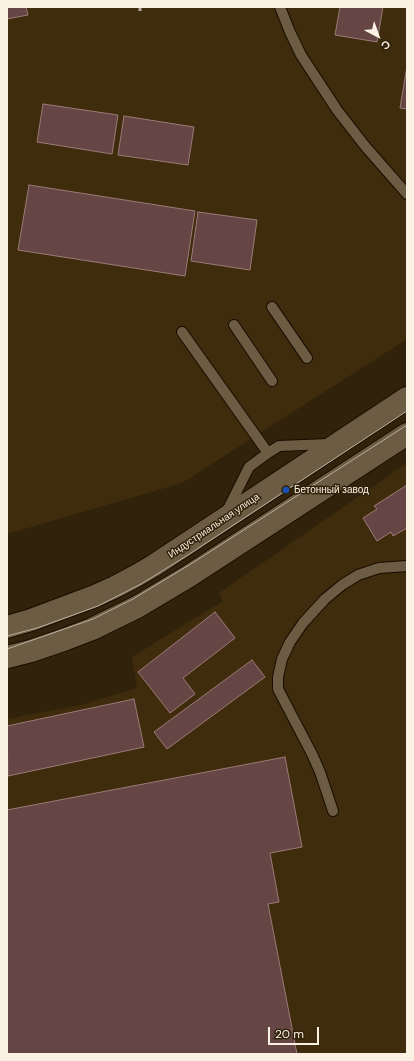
<!DOCTYPE html>
<meta charset="utf-8">
<style>
body{margin:0}
#map{position:relative;width:414px;height:1061px;overflow:hidden;background:#31230b;font-family:"DM Sans",sans-serif}
canvas{display:block}
.frame{position:absolute;inset:0;border:8px solid #faf1e3;pointer-events:none}
.north{position:absolute;left:358px;top:16px;width:40px;height:40px;-webkit-text-stroke:3px #31230b;paint-order:stroke;rotate:139deg;font-size:11px;font-weight:700;line-height:16px;text-align:center;color:#faf1e3}
.north::after{content:'';display:block;margin:auto;width:14px;height:18px;background:#faf1e3;clip-path:polygon(50% 0,100% 100%,50% 72%,0 100%)}
.scale{position:absolute;left:268px;top:1027px;width:51px;height:18px;box-sizing:border-box;border:2px solid #faf1e3;border-top:0;padding-left:5px;font-size:12px;line-height:14px;white-space:nowrap;color:#faf1e3;-webkit-text-stroke:3px #31230b;paint-order:stroke}
</style>
<div id="map">
<canvas width="414" height="1061"></canvas>
<div class="frame"></div>
<div class="north">С</div>
<div class="scale">20 m</div>
</div>
<script>
const c = document.querySelector('canvas').getContext('2d');
c.lineJoin = 'round';
function fill(path, color) { c.fillStyle = color; c.fill(path, 'evenodd'); }
const shape = rows => new Path2D(rows.map(r => 'M' + r).join(''));
function strokePath(path, color, width, dash) { c.strokeStyle = color; c.lineWidth = width; c.lineCap = dash ? 'butt' : 'round'; c.setLineDash(dash || []); c.stroke(path); }
function drawText(font, color, halo, rows, align = 'center') {
  c.font = font + ' "DM Sans",sans-serif'; c.lineWidth = 3; c.setLineDash([]); c.textBaseline = 'middle'; c.strokeStyle = halo; c.fillStyle = color; for (const [text, x, y, turn = 0] of rows) {
    c.save(); c.translate(x, y); c.rotate((+turn || 0) * Math.PI / 180); c.textAlign = isNaN(turn) ? turn : align; if (halo) c.strokeText(text, 0, 0); c.fillText(text, 0, 0); c.restore();
  }
}
fill(shape([
 [7,7,407,7,407,339,182,483,7,534],
 [407,463,407,1054,7,1054,7,719,81,705,137,688,132,657,223,601,219,593]
]), '#3e2c0c');
const building = shape([
 [7,7,26,7,28,15,7,19,7,7],
 [340,7,383,7,377,42,335,35,340,7],
 [407,66,407,109,400,108,407,66],
 [43,104,118,115,112,154,37,142,43,104],
 [124,116,194,127,188,165,118,155,124,116],
 [29,185,195,211,185,276,18,250,29,185],
 [198,212,257,220,250,270,191,261,198,212],
 [407,485,407,528,393,536,391,532,377,541,363,518,377,509,374,506,407,485],
 [215,612,235,638,183,678,195,694,170,713,138,672,215,612],
 [252,660,265,677,167,749,154,732,252,660],
 [134,699,144,747,8,776,7,726,134,699],
 [285,757,302,847,270,853,279,902,268,904,297,1054,7,1054,7,810,285,757]
]);
fill(building, '#654644');
strokePath(building, '#9c7a78', 1);
const service = shape([
 [280,7,290,32,301,55,337,110,365,146,407,194],
 [272,307,307,358],
 [234,325,272,381],
 [182,332,268,453],
 [226,513,249,467,268,453,279,446,329,444],
 [333,811,320,772,312,754,278,689,278,677,282,659,290,642,303,623,325,599,342,585,358,575,379,568,407,566]
]);
const secondary = shape([
 [7,627,31,620,95,596,115,587,134,577,153,566,407,398],
 [7,657,31,651,66,639,92,629,137,607,189,576,407,434]
]);
strokePath(service, '#190c00', 12);
strokePath(secondary, '#190c00', 24);
strokePath(service, '#6c5c43', 10);
strokePath(secondary, '#6c5c43', 22);
strokePath(shape([
 [7,636,37,628,76,614,98,606,141,584,188,555,407,411],
 [7,649,93,619,133,599,194,562,407,425]
]), '#baaf9e', 1);
strokePath(shape([
 [140,7,140,11]
]), '#baaf9e', 3, [6, 3]);
for (const [x, y, r, color] of [
 [286,490,4,"#1a4fb4"]
]) { const dot = new Path2D(); dot.arc(x, y, r, 0, 2 * Math.PI); c.fillStyle = color; c.fill(dot); strokePath(dot, '#31230b', 1.5); }
drawText('10px', '#faf1e3', '#31230b', [
 ["Бетонный завод",294,490]
], 'left');
drawText('10px', '#faf1e3', '#31230b', [
 ["Индустриальная улица",214,526,-34]
]);
</script>
